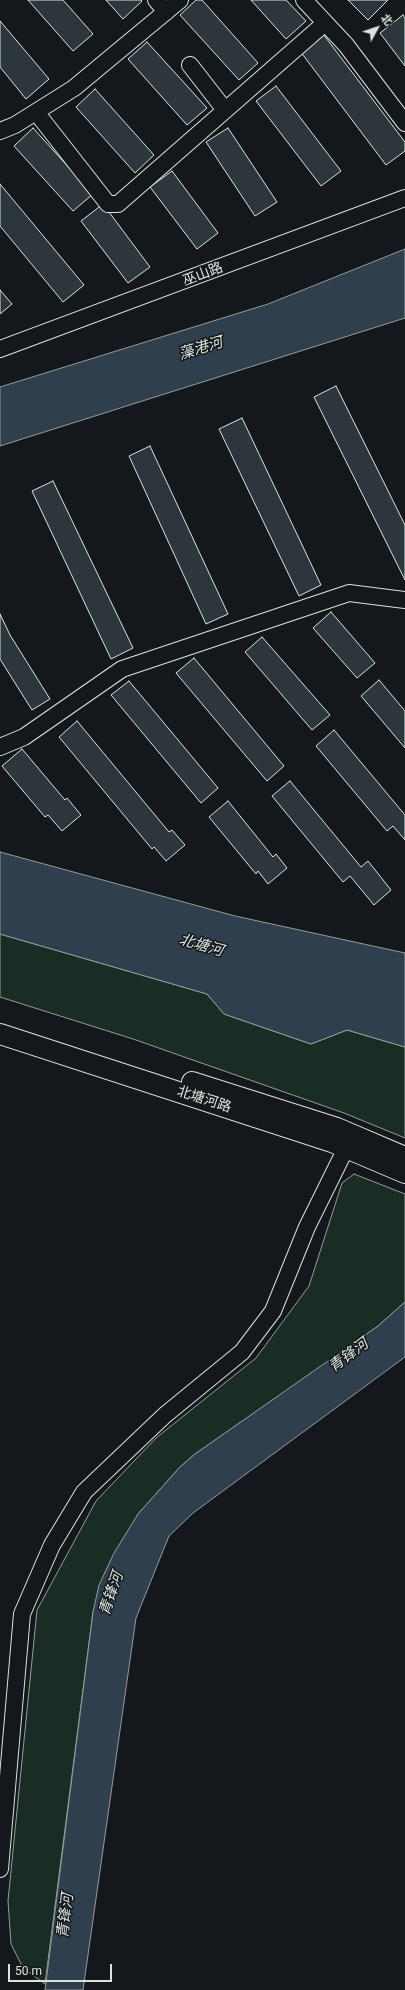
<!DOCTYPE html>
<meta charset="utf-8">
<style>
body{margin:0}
#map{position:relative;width:405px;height:1990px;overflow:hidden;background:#14181c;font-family:Roboto,"Noto Sans SC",sans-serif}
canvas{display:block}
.north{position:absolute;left:357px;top:8px;width:40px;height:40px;-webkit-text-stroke:3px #14181c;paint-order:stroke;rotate:50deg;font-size:11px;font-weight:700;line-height:16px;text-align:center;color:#d8e6dc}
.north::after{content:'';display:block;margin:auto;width:14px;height:18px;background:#d8e6dc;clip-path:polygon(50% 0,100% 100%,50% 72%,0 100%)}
.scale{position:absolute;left:8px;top:1964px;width:104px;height:18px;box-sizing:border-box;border:2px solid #d8e6dc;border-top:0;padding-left:5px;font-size:12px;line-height:14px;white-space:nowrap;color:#d8e6dc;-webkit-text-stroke:3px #14181c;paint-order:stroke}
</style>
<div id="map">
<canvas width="405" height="1990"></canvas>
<div class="north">北</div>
<div class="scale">50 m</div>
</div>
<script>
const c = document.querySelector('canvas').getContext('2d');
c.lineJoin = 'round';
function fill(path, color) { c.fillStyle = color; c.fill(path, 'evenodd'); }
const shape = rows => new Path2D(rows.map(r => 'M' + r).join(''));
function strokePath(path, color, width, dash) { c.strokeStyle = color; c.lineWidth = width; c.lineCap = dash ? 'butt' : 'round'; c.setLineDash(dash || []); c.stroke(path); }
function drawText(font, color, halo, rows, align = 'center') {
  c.font = font + ' Roboto,"Noto Sans SC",sans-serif'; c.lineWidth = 3; c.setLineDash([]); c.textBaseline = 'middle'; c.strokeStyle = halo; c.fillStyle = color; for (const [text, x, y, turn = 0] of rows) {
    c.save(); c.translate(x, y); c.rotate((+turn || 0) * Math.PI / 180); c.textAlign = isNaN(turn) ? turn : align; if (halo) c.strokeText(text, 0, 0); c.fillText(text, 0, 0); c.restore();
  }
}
const green = shape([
 [0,934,207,994,224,1014,311,1044,347,1030,405,1047,405,1138,344,1113,133,1039,0,997,0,934],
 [354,1174,405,1194,405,1302,378,1326,328,1362,195,1454,180,1467,138,1514,93,1612,45,1984,23,1968,11,1944,8,1901,37,1610,96,1501,156,1438,256,1358,309,1286,342,1183,354,1174]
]);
fill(green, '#1a2d24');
strokePath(green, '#939e99', 1);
const water = shape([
 [405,249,405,318,0,446,0,387,268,304,405,249],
 [0,852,235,916,405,953,405,1047,347,1030,311,1044,224,1014,207,994,0,934,0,852],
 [405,1302,405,1357,193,1513,169,1536,136,1618,83,1990,45,1990,93,1612,99,1585,114,1553,138,1514,180,1467,195,1454,378,1326,405,1302]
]);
fill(water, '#2f3f4d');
strokePath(water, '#939e99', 1);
const building = shape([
 [28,0,63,0,93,34,73,51,28,0],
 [106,0,141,0,142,1,123,19,106,0],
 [196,0,202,0,258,63,239,80,180,15,196,0],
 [251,0,286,0,306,21,286,39,251,0],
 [348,0,388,0,368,20,348,0],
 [403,15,405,18,405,66,380,33,403,15],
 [0,21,49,79,26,99,0,67,0,21],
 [323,34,405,142,405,151,386,165,300,51,323,34],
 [147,42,207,108,187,125,128,59,147,42],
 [276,86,341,171,321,186,256,101,276,86],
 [95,89,154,155,135,173,76,107,95,89],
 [33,128,93,194,73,211,14,146,33,128],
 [228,128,277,202,255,216,206,142,228,128],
 [172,171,218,233,197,249,150,187,172,171],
 [0,184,84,285,63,302,0,226,0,184],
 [103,204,150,267,128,283,81,221,103,204],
 [0,290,12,304,0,314,0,290],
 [336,386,405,525,405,580,314,397,336,386],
 [242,418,321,585,299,596,219,429,242,418],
 [150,446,228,614,206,624,129,456,150,446],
 [53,481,133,648,111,659,32,491,53,481],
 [331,612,375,663,357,678,313,628,331,612],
 [0,614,10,635,50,699,32,710,0,659,0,614],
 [262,637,330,715,312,730,245,652,262,637],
 [194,658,284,766,267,781,176,673,194,658],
 [379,680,405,711,405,748,361,696,379,680],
 [129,681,218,788,201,803,111,695,129,681],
 [77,721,169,832,172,830,185,845,166,861,154,847,152,849,59,737,77,721],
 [334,730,405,815,405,840,393,826,387,831,316,746,334,730],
 [22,749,65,800,67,798,81,815,62,831,48,815,45,817,2,766,22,749],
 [290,781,361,867,368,861,391,890,374,905,350,876,343,882,272,796,290,781],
 [228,801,273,857,276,854,287,868,268,884,258,871,256,874,209,817,228,801]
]);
fill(building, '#2c363c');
strokePath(building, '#d8e6dc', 1);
const minor = shape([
 [156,0,166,12],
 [304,0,346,45,405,123],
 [190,65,225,110],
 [36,112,108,204,118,204,325,23],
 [0,131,15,125,74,88,180,0],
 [0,349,405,198],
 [0,747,24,737,122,669,349,593,405,600],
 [0,1869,22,1614,52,1545,84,1492,165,1415,242,1352,273,1311,307,1227,351,1138]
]);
const major = shape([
 [0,1034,332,1142,405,1173],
 [192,1082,337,1128,405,1157]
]);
strokePath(minor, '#d8e6dc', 18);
strokePath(major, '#d8e6dc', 22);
strokePath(minor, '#14181c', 16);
strokePath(major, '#14181c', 20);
drawText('14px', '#d8e6dc', '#14181c', [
 ["巫山路",203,275,-21],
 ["北塘河路",204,1100,18]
]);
drawText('italic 15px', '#d8e6dc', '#14181c', [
 ["藻港河",201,349,-17],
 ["北塘河",201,946,16],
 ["青锋河",349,1356,-37],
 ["青锋河",112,1594,-71],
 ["青锋河",66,1916,-83]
]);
</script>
